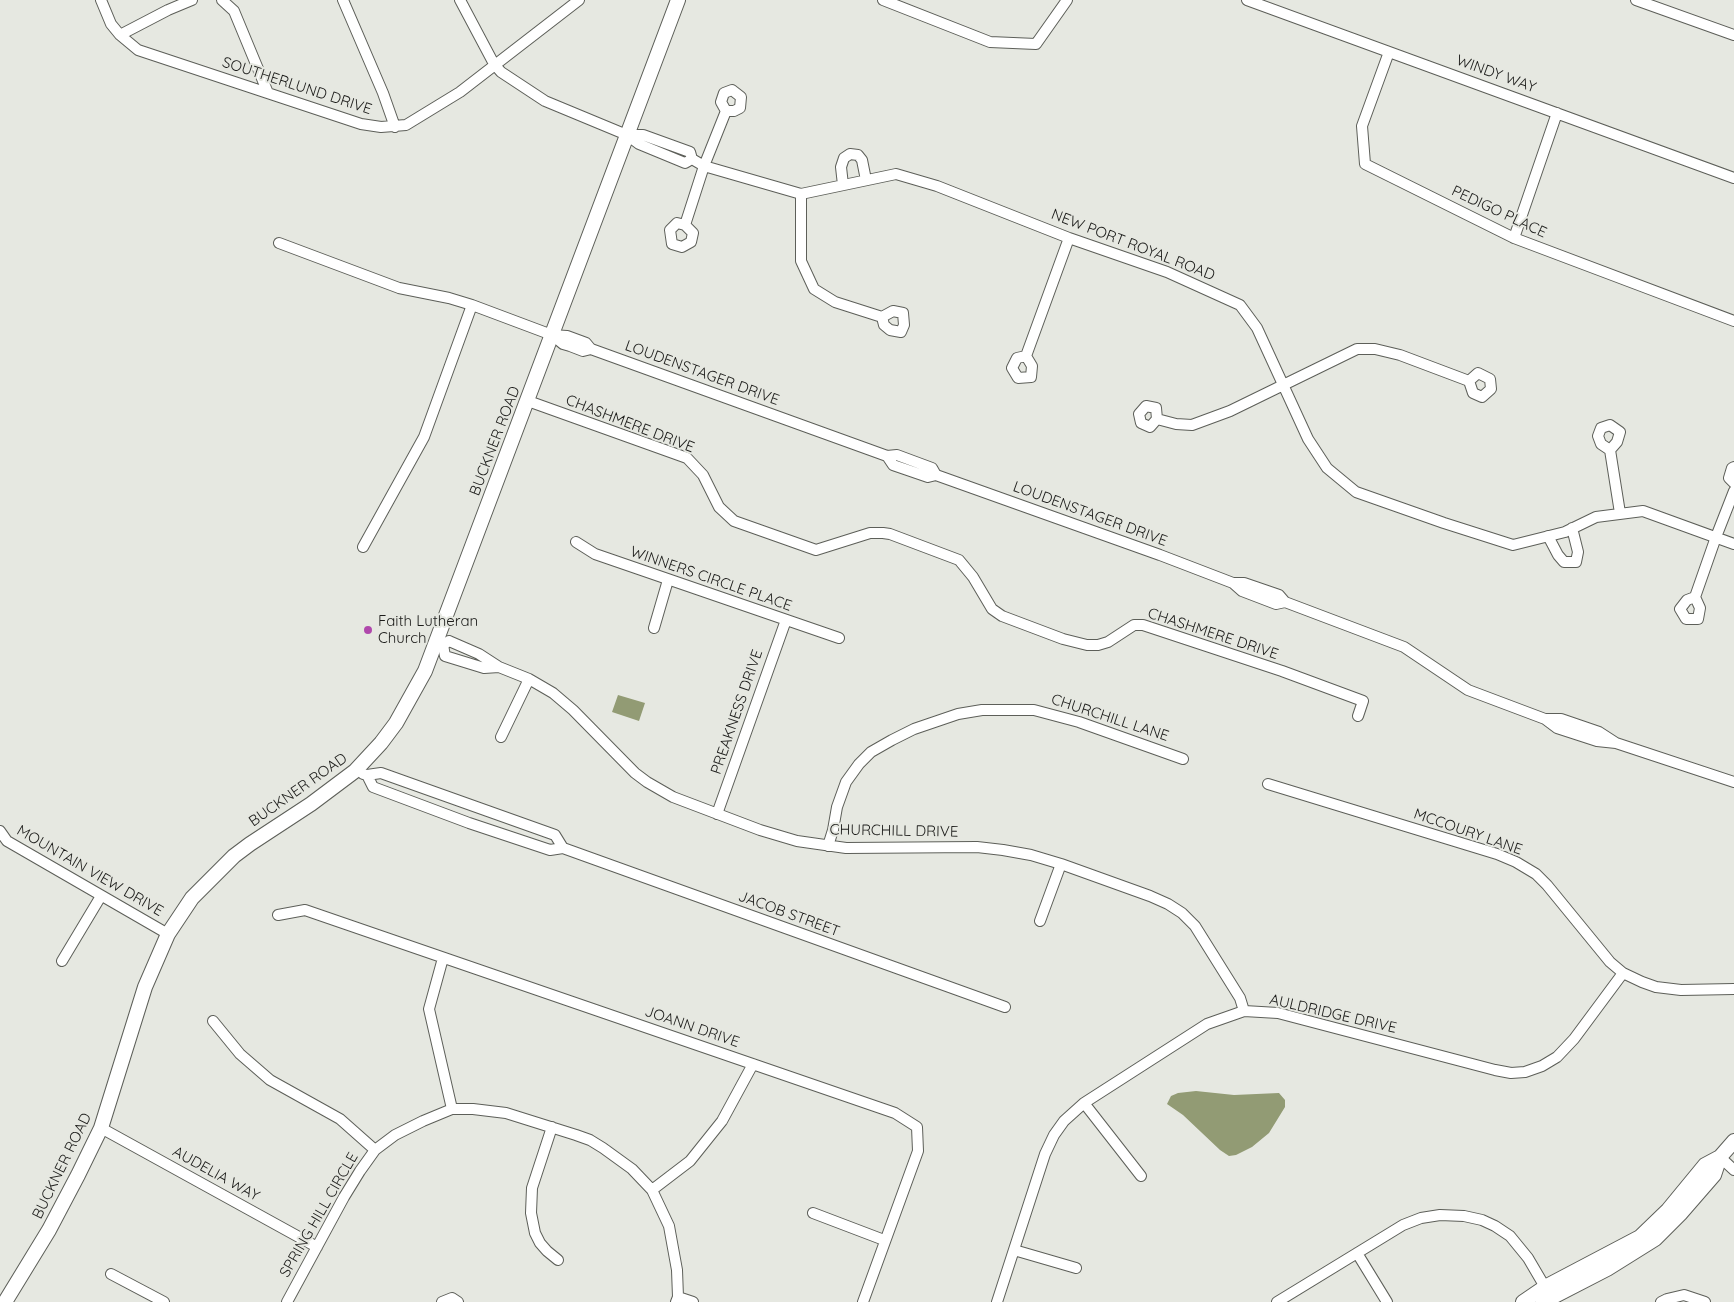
<!DOCTYPE html>
<style>
body{margin:0}
canvas{display:block;background:#e6e8e1}
</style>
<canvas width="1734" height="1302"></canvas>
<script>
const c = document.querySelector('canvas').getContext('2d');
c.lineJoin = 'round';
function fill(path, color) { c.fillStyle = color; c.fill(path, 'evenodd'); }
const shape = rows => new Path2D(rows.map(r => 'M' + r).join(''));
function strokePath(path, color, width, dash) { c.strokeStyle = color; c.lineWidth = width; c.lineCap = dash ? 'butt' : 'round'; c.setLineDash(dash || []); c.stroke(path); }
function drawText(font, color, halo, rows, align = 'center') {
  c.font = font + ' Quicksand,sans-serif'; c.lineWidth = 4; c.setLineDash([]); c.textBaseline = 'middle'; c.strokeStyle = halo; c.fillStyle = color; for (const [text, x, y, turn = 0] of rows) {
    c.save(); c.translate(x, y); c.rotate((+turn || 0) * Math.PI / 180); c.textAlign = isNaN(turn) ? turn : align; if (halo) c.strokeText(text, 0, 0); c.fillText(text, 0, 0); c.restore();
  }
}
fill(shape([
 [618,695,645,703,639,721,612,712],
 [1196,1091,1234,1095,1279,1093,1285,1100,1285,1107,1269,1133,1252,1147,1236,1155,1229,1156,1220,1150,1183,1115,1167,1104,1171,1096,1178,1093]
]), '#929b74');
const street = shape([
 [101,0,111,24,120,35,138,50,361,124,381,127,406,125,460,92,579,0],
 [222,0,234,11,268,93],
 [343,0,383,93,395,127],
 [460,0,494,64,501,72,545,101,627,135,639,144,685,163,692,159,690,152,643,135,627,135],
 [883,0,990,42,1036,44,1067,0],
 [1247,0,1734,178],
 [1636,0,1734,35],
 [120,35,168,10,192,0],
 [1389,52,1362,126,1365,164,1514,238,1734,321],
 [692,159,704,166,801,194,896,174,937,186,1069,238,1167,272,1240,305,1257,328,1308,439,1327,468,1356,492,1444,523,1513,545,1565,532,1596,517,1643,511,1734,544],
 [843,185,841,167,844,158,850,154,858,155,862,160,866,180],
 [801,194,801,261,814,289,835,302,882,317,893,311,903,313,904,325,901,332,890,330,884,325,882,317],
 [685,225,693,233,691,242,682,247,672,244,670,230,677,223,685,225,704,166,726,111,721,102,724,93,732,90,741,97,740,108,734,111,726,111],
 [1514,238,1557,113],
 [279,243,399,288,449,298,472,305,424,437,363,547],
 [472,305,552,335,567,336,586,343,591,349],
 [552,335,563,344,570,346,583,351,591,349,887,456,897,455,932,468,936,475],
 [1026,356,1032,366,1031,377,1018,378,1012,368,1017,358,1026,356,1069,238],
 [528,401,687,458,703,475,719,507,734,521,816,550,870,533,883,533,890,534,959,560,973,577,992,609,1002,616,1063,639,1087,645,1098,645,1108,642,1134,625,1143,625,1282,671,1363,701,1358,716],
 [1157,419,1150,427,1141,423,1139,414,1146,406,1156,408,1157,419,1176,424,1192,425,1230,411,1357,349,1375,349,1400,355,1469,381,1478,373,1490,379,1491,389,1482,397,1473,393,1469,381],
 [1610,450,1601,444,1598,436,1601,428,1610,425,1620,432,1617,442,1610,450,1620,513],
 [887,456,893,465,928,477,936,475,1160,555,1233,583,1242,591,1276,604,1285,602],
 [1734,467,1732,468,1729,478,1734,483],
 [1548,536,1558,555,1564,562,1576,562,1578,552,1572,528],
 [576,542,595,554,839,638],
 [1233,583,1244,583,1279,595,1285,602,1404,647,1468,690,1545,719,1557,728,1597,741,1616,743],
 [1695,597,1700,608,1698,619,1686,619,1680,609,1687,600,1695,597,1716,537,1734,491],
 [654,628,668,580],
 [449,641,479,654,499,667,484,668,445,656,443,645,449,641],
 [499,667,529,679,553,693,573,710,635,773,647,782,673,797,760,830,797,841,846,848,977,847,1003,850,1031,855,1061,864,1150,896,1168,904,1182,913,1195,926,1240,998,1244,1011],
 [1545,719,1561,719,1599,732,1616,743,1734,782],
 [501,737,529,679],
 [363,774,367,775,381,773,555,835,563,848],
 [367,775,373,787,469,823,550,850,563,848,1005,1007],
 [1268,784,1497,854,1516,862,1536,874,1547,885,1610,962,1623,973,1642,982,1656,987,1681,990,1734,989],
 [717,814,786,620],
 [0,831,7,841,168,934],
 [828,846,833,830,837,807,846,782,859,764,871,752,892,740,914,729,958,714,982,710,1034,710,1079,722,1183,759],
 [278,915,305,910,895,1113,917,1127,918,1151,863,1302],
 [1040,921,1061,864],
 [443,958,429,1009,452,1109],
 [62,961,101,896],
 [213,1021,240,1054,270,1080,340,1119,375,1150],
 [1084,1103,1141,1176],
 [552,1127,532,1188,531,1213,535,1233,540,1243,547,1251,558,1260],
 [101,1128,317,1247],
 [1720,1157,1734,1170],
 [652,1190,690,1161,722,1121,753,1064],
 [813,1213,884,1240],
 [1014,1250,1076,1268],
 [1357,1253,1387,1302],
 [111,1274,164,1302],
 [678,1297,693,1302],
 [287,1302,344,1197,360,1171,375,1150,395,1135,423,1121,452,1109,473,1109,506,1113,576,1135,590,1140,603,1148,632,1169,652,1190,669,1226,677,1270,678,1297,676,1302],
 [442,1302,452,1298,458,1302],
 [997,1302,1045,1154,1054,1135,1064,1121,1084,1103,1207,1024,1244,1011,1278,1013,1495,1070,1511,1073,1525,1072,1542,1066,1557,1057,1574,1039,1623,973],
 [1277,1302,1403,1225,1421,1218,1440,1215,1464,1216,1482,1220,1495,1226,1510,1236,1528,1258,1545,1287],
 [1661,1302,1667,1299,1684,1295,1705,1302]
]);
const secondary = shape([
 [5,1302,49,1230,78,1175,101,1128,145,987,168,934,192,898,234,856,250,844,311,804,355,771,381,743,396,723,425,671,678,0],
 [1523,1302,1545,1287,1640,1237,1668,1210,1705,1165,1720,1157],
 [1543,1302,1607,1269,1655,1239,1681,1213,1714,1175,1720,1157,1734,1141]
]);
strokePath(street, '#5d5f59', 12);
strokePath(secondary, '#5d5f59', 16);
strokePath(street, '#fff', 10);
strokePath(secondary, '#fff', 14);
for (const [x, y, r, color] of [
 [368,630,5,"#b048ac"]
]) { const dot = new Path2D(); dot.arc(x, y, r, 0, 2 * Math.PI); c.fillStyle = color; c.fill(dot); strokePath(dot, '#e6e8e1', 2); }
drawText('15px', '#1c1c1a', '#e6e8e1', [
 ["WINDY WAY",1496,74,20],
 ["SOUTHERLUND DRIVE",297,86,18],
 ["PEDIGO PLACE",1499,212,25],
 ["NEW PORT ROYAL ROAD",1133,245,21],
 ["LOUDENSTAGER DRIVE",702,373,20],
 ["CHASHMERE DRIVE",630,424,21],
 ["BUCKNER ROAD",495,441,-69],
 ["LOUDENSTAGER DRIVE",1090,514,20],
 ["WINNERS CIRCLE PLACE",711,579,19],
 ["CHASHMERE DRIVE",1213,634,18],
 ["PREAKNESS DRIVE",737,712,-71],
 ["CHURCHILL LANE",1110,718,18],
 ["BUCKNER ROAD",298,790,-35],
 ["CHURCHILL DRIVE",894,831,1],
 ["MCCOURY LANE",1468,832,19],
 ["MOUNTAIN VIEW DRIVE",90,871,30],
 ["JACOB STREET",789,914,20],
 ["AULDRIDGE DRIVE",1333,1014,13],
 ["JOANN DRIVE",692,1027,19],
 ["BUCKNER ROAD",62,1166,-64],
 ["AUDELIA WAY",216,1174,29],
 ["SPRING HILL CIRCLE",319,1215,-60]
]);
drawText('15px', '#1c1c1a', '#e6e8e1', [
 ["Faith Lutheran",378,621],
 ["Church",378,638]
], 'left');
</script>
